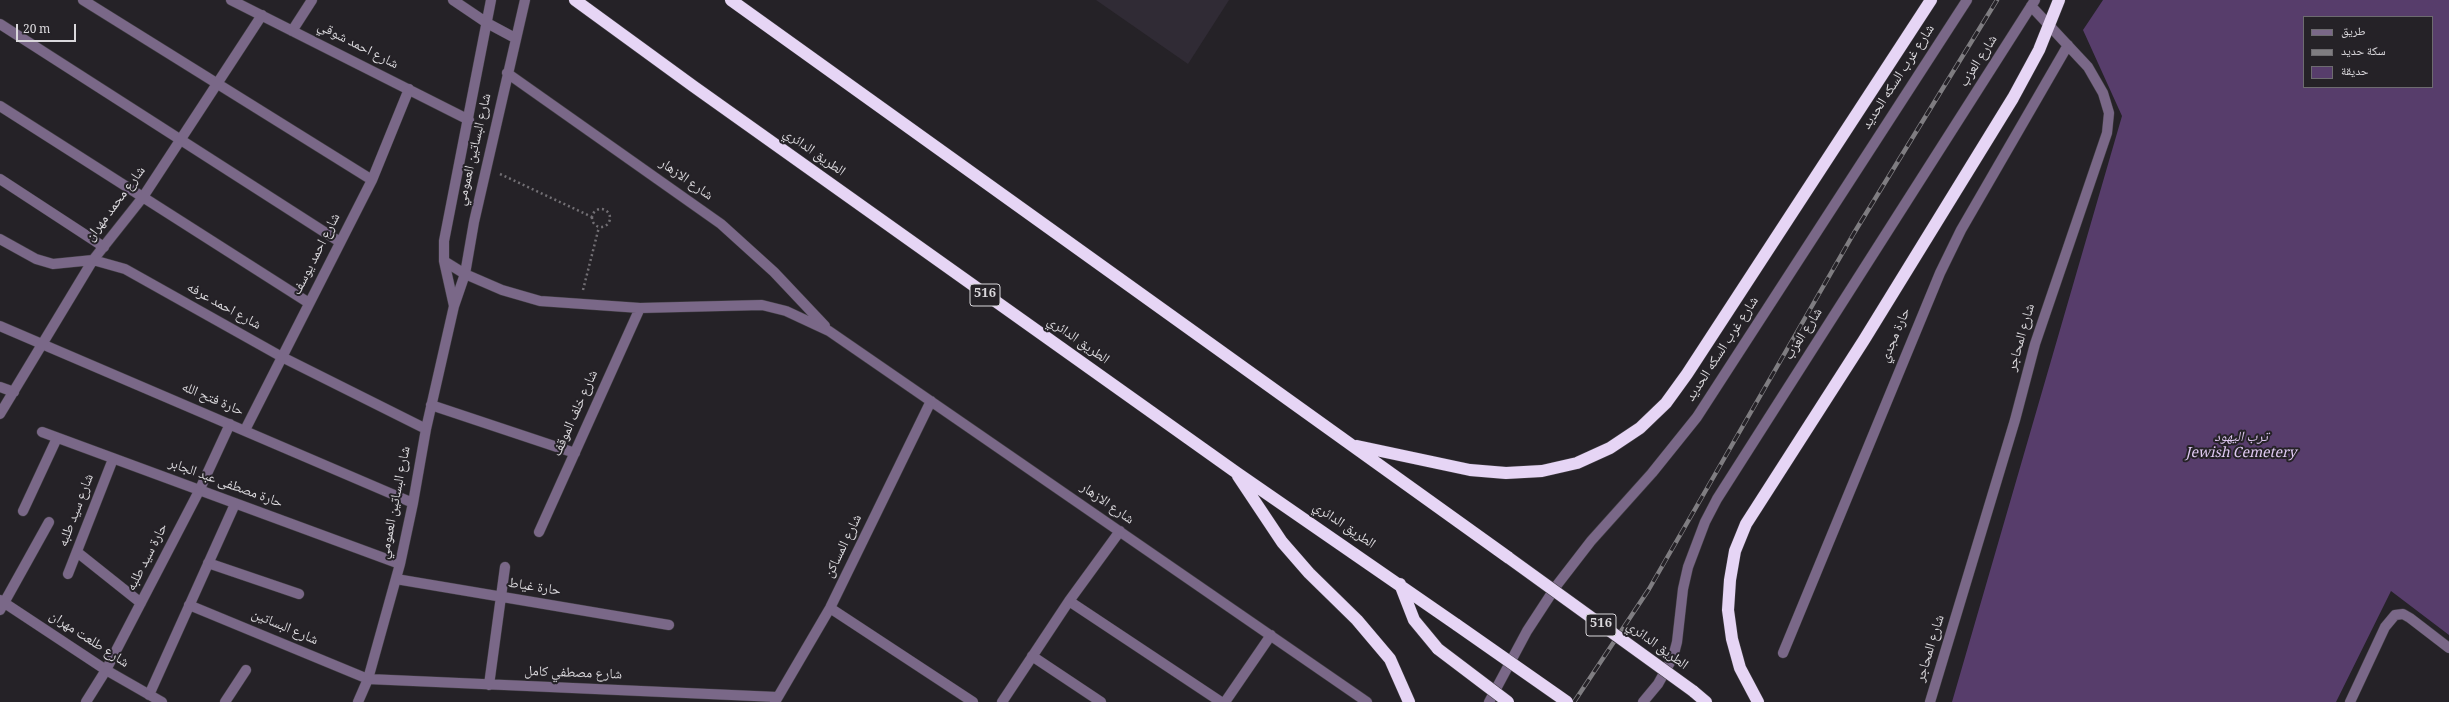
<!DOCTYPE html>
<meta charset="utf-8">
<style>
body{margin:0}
#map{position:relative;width:2449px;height:702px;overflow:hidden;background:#252227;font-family:Georgia,"Noto Naskh Arabic",serif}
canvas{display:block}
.legend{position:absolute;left:2303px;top:16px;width:130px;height:72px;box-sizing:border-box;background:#252227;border:1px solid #6d6b6f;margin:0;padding:5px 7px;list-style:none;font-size:12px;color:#dad8dc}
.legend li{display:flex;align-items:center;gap:8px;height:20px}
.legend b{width:20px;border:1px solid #6d6b6f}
.scale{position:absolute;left:16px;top:24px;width:60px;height:18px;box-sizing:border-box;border:2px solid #dad8dc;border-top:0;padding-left:5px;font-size:12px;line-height:14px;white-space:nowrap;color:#dad8dc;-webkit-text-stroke:3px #252227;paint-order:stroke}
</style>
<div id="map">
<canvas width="2449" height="702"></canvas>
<ul class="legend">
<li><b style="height:5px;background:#7a6888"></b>طريق</li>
<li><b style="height:5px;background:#7f7d81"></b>سكة حديد</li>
<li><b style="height:11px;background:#573d6b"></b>حديقة</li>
</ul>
<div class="scale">20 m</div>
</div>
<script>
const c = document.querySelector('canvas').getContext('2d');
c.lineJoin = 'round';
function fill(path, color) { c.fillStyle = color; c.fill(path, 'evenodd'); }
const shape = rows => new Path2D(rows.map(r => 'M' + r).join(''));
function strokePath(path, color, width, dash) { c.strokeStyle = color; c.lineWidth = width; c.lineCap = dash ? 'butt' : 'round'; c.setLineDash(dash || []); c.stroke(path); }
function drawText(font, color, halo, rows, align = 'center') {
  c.font = font + ' Georgia,"Noto Naskh Arabic",serif'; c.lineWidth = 4; c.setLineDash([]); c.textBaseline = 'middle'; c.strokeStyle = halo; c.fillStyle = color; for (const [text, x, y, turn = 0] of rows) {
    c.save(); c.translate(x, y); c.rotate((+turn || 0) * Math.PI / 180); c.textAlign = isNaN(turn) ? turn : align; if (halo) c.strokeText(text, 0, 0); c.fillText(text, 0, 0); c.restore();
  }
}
fill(shape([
 [1096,0,1229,0,1188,64]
]), '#302b35');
fill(shape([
 [2103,0,2449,0,2449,635,2391,591,2336,702,1952,702,2122,116,2083,30],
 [2304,17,2432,17,2432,87,2304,87]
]), '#573d6b');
const minor = shape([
 [83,0,372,180],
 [231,0,469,120],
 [453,0,487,23,515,38],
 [0,24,340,242],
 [292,31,312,0],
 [507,73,721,224,774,272,825,326],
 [0,106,309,303],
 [0,179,104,247],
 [0,239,36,259,53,264,93,260,125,269,282,357,426,429],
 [444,261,465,274,502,290,540,301,640,308,762,305,786,311,829,331,1367,702],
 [454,306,444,261,444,241,491,0],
 [0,326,413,503],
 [0,387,14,392],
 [431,405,575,453],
 [0,414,93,260,143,197,262,15],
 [245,430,372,180,409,89],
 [42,432,400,564],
 [23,511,57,438],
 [539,532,640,308],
 [77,552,141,603],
 [208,563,299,594],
 [68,574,113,459],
 [396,579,669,625],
 [0,600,106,670,162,702],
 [1069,601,1221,702],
 [189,605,368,679,777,697],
 [830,608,973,702],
 [0,610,49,522],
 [1783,653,1940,273,1961,230,2068,45],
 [1032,656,1101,702],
 [489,685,505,567],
 [149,695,235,504],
 [86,702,106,670,199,491,230,424],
 [225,702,246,670],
 [358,702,368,679,400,564,413,503,426,429,454,306,465,274,474,222,525,0],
 [775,702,830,608,931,401],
 [1002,702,1069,601,1120,531],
 [1225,702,1271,635],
 [1489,702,1527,631,1557,585,1591,541,1652,473,1697,417,1967,0],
 [1643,702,1658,684,1673,657,1677,642,1683,589,1688,567,1705,522,1717,499,2035,0],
 [1930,702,2015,420,2035,344,2107,133,2109,113,2103,93,2088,67,2031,6],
 [2350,702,2385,627,2395,615,2403,614,2410,618,2449,648]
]);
const highway = shape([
 [575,0,693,86,1237,473,1457,625],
 [731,0,1509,558],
 [1357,446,1470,470,1506,473,1542,471,1577,463,1610,448,1640,428,1666,403,1687,374,1931,0],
 [1238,476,1282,542,1309,573,1357,620,1390,659,1409,702],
 [1400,584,1414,620,1438,649],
 [1693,691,1706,702],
 [1758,702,1740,668,1732,639,1728,610,1730,580,1735,551,1746,524,1864,340,2013,98,2039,50,2059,0]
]);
strokePath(minor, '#423f44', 11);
strokePath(highway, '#423f44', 13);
strokePath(shape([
 [500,174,592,217],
 '592 218a9 9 0 1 1 18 0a9 9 0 1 1-18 0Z',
 [583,290,599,227]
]), '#726f74', 2.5, [2, 3]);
strokePath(minor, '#7a6888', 10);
strokePath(highway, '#e6d5f5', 12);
const rail = shape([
 [1574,702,1649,589,1854,233,1997,0]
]);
strokePath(rail, '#7f7d81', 4.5);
strokePath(rail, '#252227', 3, [9]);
const highwayBridge = shape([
 [1509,558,1693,691],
 [1457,625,1567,702],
 [1438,649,1508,702]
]);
strokePath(highwayBridge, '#423f44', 13, []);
strokePath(highwayBridge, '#e6d5f5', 12);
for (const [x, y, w] of [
 [985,295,30],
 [1601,625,30]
]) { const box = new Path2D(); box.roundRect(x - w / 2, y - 11, w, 22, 3); c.fillStyle = '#252227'; c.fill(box); strokePath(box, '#dad8dc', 1); }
drawText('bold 13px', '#dad8dc', null, [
 ["516",985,295],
 ["516",1601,625]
]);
drawText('14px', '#dad8dc', '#252227', [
 ["شارع احمد شوقي",357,47,27],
 ["شارع العزب",1980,62,-57],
 ["شارع غرب السكه الحديد",1900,78,-57],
 ["شارع البساتين العمومي",476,150,-77],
 ["الطريق الدائري",813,154,35],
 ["شارع الازهار",685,181,35],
 ["شارع محمد مهران",117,205,-53],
 ["شارع احمد يوسف",318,255,-63],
 ["شارع احمد عرفه",223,308,29],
 ["شارع العزب",1805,335,-57],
 ["حارة مجدي",1897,336,-67],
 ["شارع المحاجر",2023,338,-74],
 ["الطريق الدائري",1077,342,35],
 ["شارع غرب السكه الحديد",1724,350,-57],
 ["حارة فتح الله",212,401,23],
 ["شارع خلف الموقف",577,414,-66],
 ["حارة مصطفى عبد الجابر",225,485,20],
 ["شارع البساتين العمومي",397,503,-79],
 ["شارع الازهار",1106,505,35],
 ["شارع سيد طلبه",78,511,-69],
 ["الطريق الدائري",1343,527,34],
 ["شارع المساكن",845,547,-64],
 ["حارة سيد طلبه",149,558,-63],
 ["حارة غياط",534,589,9],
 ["شارع البساتين",284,629,23],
 ["شارع طلعت مهران",88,641,33],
 ["الطريق الدائري",1656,647,36],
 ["شارع المحاجر",1932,649,-73],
 ["شارع مصطفي كامل",573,675,2]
]);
drawText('italic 14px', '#dfc9f1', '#252227', [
 ["ترب اليهود",2241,439],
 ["Jewish Cemetery",2241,455]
]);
</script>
